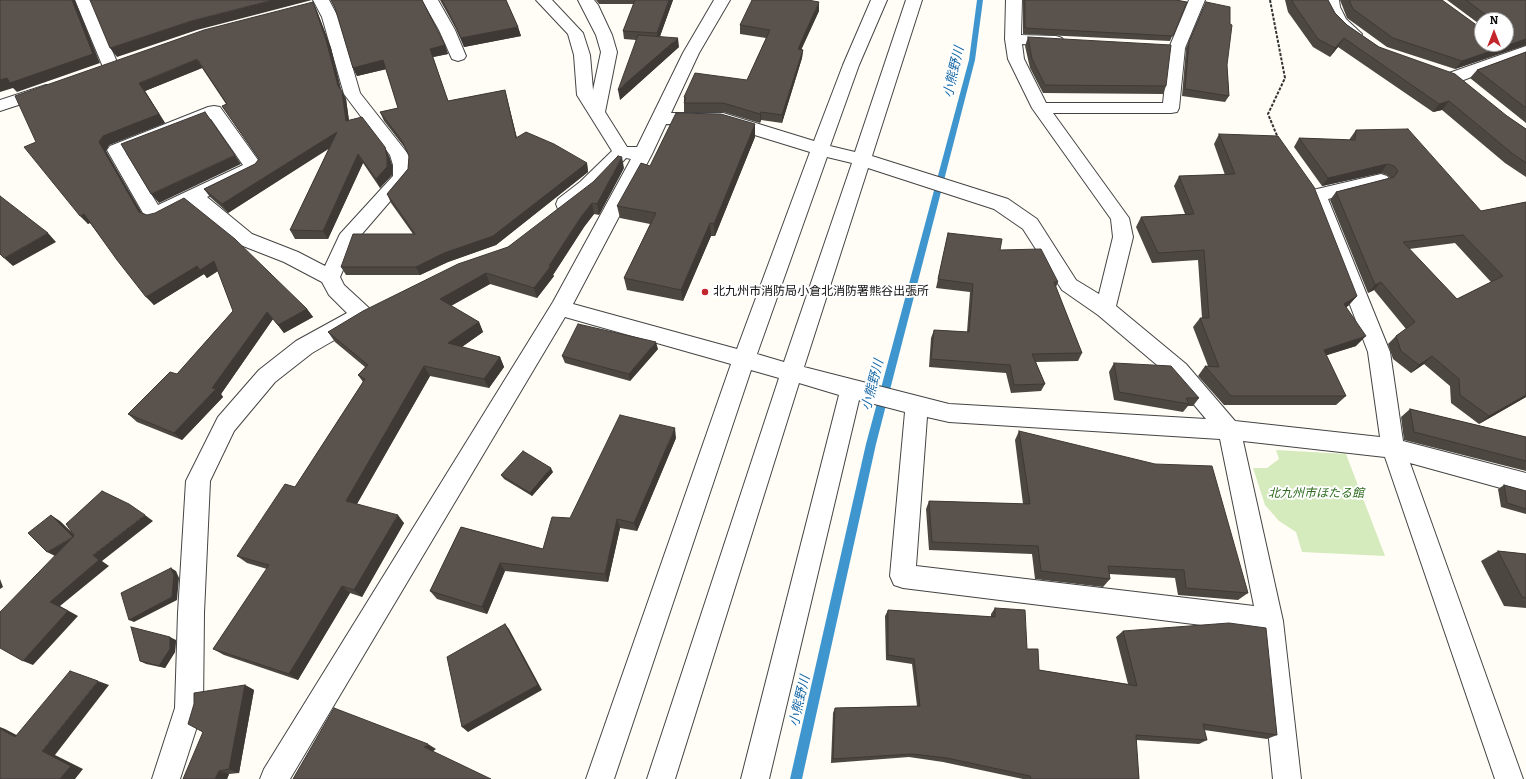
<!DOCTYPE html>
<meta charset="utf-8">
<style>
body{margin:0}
#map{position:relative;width:1526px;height:779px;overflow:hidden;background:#fffdf5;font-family:Bitter,serif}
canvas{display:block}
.north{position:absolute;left:1474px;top:12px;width:40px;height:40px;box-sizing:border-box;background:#fff;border:1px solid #a0a0a0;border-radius:50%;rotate:0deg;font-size:11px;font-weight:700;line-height:16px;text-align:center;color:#111}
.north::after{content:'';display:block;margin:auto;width:14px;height:18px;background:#c4262e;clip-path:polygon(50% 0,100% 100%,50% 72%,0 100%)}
</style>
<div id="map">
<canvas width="1526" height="779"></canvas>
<div class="north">N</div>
</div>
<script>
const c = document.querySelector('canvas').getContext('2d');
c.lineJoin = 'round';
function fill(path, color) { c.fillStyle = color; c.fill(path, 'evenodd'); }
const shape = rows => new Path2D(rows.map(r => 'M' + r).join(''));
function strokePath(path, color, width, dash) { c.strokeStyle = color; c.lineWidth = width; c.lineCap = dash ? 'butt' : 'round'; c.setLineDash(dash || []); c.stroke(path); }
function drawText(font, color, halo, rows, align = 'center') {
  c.font = font + ' Bitter,"Noto Sans JP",serif'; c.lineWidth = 4; c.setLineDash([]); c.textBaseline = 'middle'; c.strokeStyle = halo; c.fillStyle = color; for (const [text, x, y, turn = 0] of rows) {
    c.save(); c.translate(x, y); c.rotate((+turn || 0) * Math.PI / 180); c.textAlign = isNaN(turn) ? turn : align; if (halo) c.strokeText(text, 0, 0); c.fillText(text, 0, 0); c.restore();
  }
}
fill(shape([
 [1276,450,1346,454,1385,556,1302,552,1296,532,1279,521,1265,505,1253,468,1267,468,1279,459]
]), '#d5ebbd');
fill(shape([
 [977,0,983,0,975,60,876,444,802,779,790,779,866,444,969,60,977,0]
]), '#3f96cf');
const minor = shape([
 [75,0,91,0,119,67,117,71,111,72,105,71,103,67,75,0],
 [313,0,329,0,338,17,360,93,408,154,411,165,411,177,355,242,340,277,344,285,369,308,372,314,369,320,312,353,275,382,234,431,210,481,204,613,203,708,180,779,152,779,175,708,178,613,186,481,218,417,259,370,296,341,347,313,329,295,322,282,284,262,238,244,191,205,161,220,154,222,147,220,107,150,110,146,208,107,214,106,220,107,263,167,260,171,207,197,252,234,298,252,325,266,340,234,393,176,393,165,390,155,344,94,322,17,313,0],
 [211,119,243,165,158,205,126,153,211,119],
 [422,0,438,0,455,30,466,56,464,59,458,61,452,59,439,30,422,0],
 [536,0,552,0,583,33,590,55,593,90,601,52,596,35,578,0,594,0,598,5,612,35,617,52,605,112,627,147,637,147,683,53,714,0,730,0,699,53,671,113,723,113,814,141,843,65,871,0,887,0,859,65,830,146,855,152,906,0,922,0,872,156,1008,199,1037,219,1076,280,1099,294,1113,237,1111,219,1032,108,1008,59,1005,39,1006,0,1022,0,1021,35,1056,36,1062,38,1064,41,1062,44,1056,46,1022,44,1024,59,1046,103,1163,103,1169,48,1189,0,1205,0,1185,48,1179,108,1177,112,1171,113,1053,113,1129,218,1133,237,1116,306,1186,364,1235,421,1380,437,1368,352,1308,195,1310,190,1317,189,1381,174,1387,176,1390,180,1387,184,1328,199,1390,352,1403,441,1526,473,1526,495,1410,463,1523,779,1495,779,1385,457,1243,441,1283,621,1301,779,1273,779,1258,632,903,588,894,585,890,576,905,412,859,400,769,779,741,779,839,395,799,383,675,779,647,779,779,378,751,370,614,779,586,779,731,364,565,317,290,779,260,779,264,769,553,302,631,159,626,158,594,192,572,209,565,211,558,209,556,204,558,199,580,182,612,151,577,95,574,55,568,34,536,0],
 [666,124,722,125,810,152,737,349,573,304,652,154,666,124],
 [827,157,852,163,784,362,757,354,827,157],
 [868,168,994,209,1023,229,1062,290,1098,315,1170,376,1206,419,949,404,804,367,868,168],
 [927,417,949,422,1220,439,1254,606,916,566,927,417],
 [1323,0,1339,0,1340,7,1346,19,1362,34,1360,37,1348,37,1334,24,1324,7,1323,0],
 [1526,46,1526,56,1461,81,1455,82,1449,81,1447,77,1449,73,1526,46],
 [46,85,52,86,54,90,52,94,0,111,0,100,46,85]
]);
strokePath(minor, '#444', 2);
strokePath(shape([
 [1270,0,1285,78,1268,114,1278,138]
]), '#333', 2, [3, 1.5]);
fill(minor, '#fff');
fill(shape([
 [331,0,422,0,445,45,448,54,433,57,448,101,505,90,517,138,587,163,588,172,496,245,448,262,420,275,346,275,341,267,413,234,391,203,387,194,408,169,409,156,405,148,384,121,380,112,398,108,386,69,357,76,353,68,336,10],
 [440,0,506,0,518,27,521,36,464,47,456,29],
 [596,0,673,0,660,36,679,47,620,100,636,40,624,39,623,31,634,4,599,4],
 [1023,0,1176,0,1187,2,1170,41,1023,34],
 [1285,0,1328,0,1335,13,1347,25,1379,47,1507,116,1526,129,1526,177,1505,163,1442,110,1433,112,1338,47,1330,57,1313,47,1288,12],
 [1340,0,1442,0,1482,44,1506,20,1482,20,1482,26,1447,0,1526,0,1526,45,1455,69,1387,47,1347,18],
 [313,2,317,11,331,48,341,90,346,99,349,120,389,156,392,165,392,175,380,188,363,163,328,239,295,239,290,230,329,148,228,213,210,197,204,189,255,164,259,159,222,106,226,104,202,68,145,91,165,123,109,145,106,151,142,213,307,309,313,317,284,333,273,319,221,394,223,397,182,440,137,422,128,414,177,374,233,311,218,271,207,278,204,274,154,305,90,223,88,224,36,142],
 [1203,8,1227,65,1229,96,1225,102,1182,96,1186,48],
 [819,11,801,49,803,50,802,58,782,123,761,120,760,123,723,112,684,112,684,97,747,80,766,38,740,34,740,25],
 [1028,37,1166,86,1163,94,1043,93,1030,68,1025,46],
 [1526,52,1526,123,1470,78,1477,70],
 [755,124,755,137,715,236,711,236,683,301,627,290,624,278,650,224,620,218,617,206,650,166],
 [1356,130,1481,211,1526,202,1526,397,1479,424,1451,403,1450,386,1424,364,1411,373,1393,359,1388,344,1396,336,1406,329,1374,290,1368,293,1330,200,1336,192,1390,178,1387,175,1381,173,1322,186,1294,147,1299,138,1349,140],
 [1455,243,1491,282,1457,299,1409,249],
 [1219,134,1357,296,1348,306,1346,307,1356,346,1326,355,1346,396,1336,405,1224,405,1198,376,1205,366,1208,366,1193,327,1200,318,1202,318,1198,260,1152,263,1136,227,1141,217,1185,214,1174,186,1179,176,1225,175,1214,144],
 [624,168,599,215,594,214,584,227,553,275,554,276,537,298,490,284,451,306,479,322,483,332,462,347,500,357,504,367,489,388,430,376,357,504,404,523,362,597,350,593,298,680,224,655,213,649,267,569,247,563,237,556,295,487,363,382,358,375,365,367,335,342,328,332,508,247],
 [948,233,1000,250,1058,282,1056,287,1082,353,1078,361,1036,362,1045,384,1041,391,1011,393,1006,373,929,367,931,338,934,330,967,332,970,292,936,288],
 [658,349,630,381,565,363,562,356],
 [1114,363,1199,398,1193,406,1188,406,1183,412,1114,400,1109,372],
 [1410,409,1526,437,1526,471,1404,440,1401,417],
 [1019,431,1248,593,1238,600,1178,595,1175,578,1109,574,1110,579,1103,587,1035,579,1032,554,929,550,926,509,929,501,1023,504,1015,440],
 [676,438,637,531,620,528,608,582,505,571,487,614,437,599,430,591,461,527,543,549,570,518],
 [553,472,532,496,504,479,501,475],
 [1504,485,1526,491,1526,514,1501,507,1498,489],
 [1498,551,1526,554,1526,608,1504,606,1481,561],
 [995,608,1027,649,1039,670,1128,684,1116,637,1123,631,1277,735,1267,739,1204,730,1207,740,1199,744,1136,740,1139,779,1023,779,943,762,909,757,831,763,833,713,835,708,917,706,912,664,886,660,885,616,888,610,991,617,991,614],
 [176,640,175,652,165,668,146,664,140,661],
 [245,685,254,690,239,773,229,774,227,779,183,779]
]), '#4d4742');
fill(shape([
 [72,0,75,0,100,63,17,92,13,88,0,92,0,80],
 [273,0,312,0,197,30,117,57,110,48,191,21],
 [669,0,673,0,658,42,657,33],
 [313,2,317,11,331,48,342,93,342,91,346,99,350,129,346,121,338,86],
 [819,2,819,11,798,57,798,49],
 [518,27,521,36,464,47,461,38],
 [678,38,679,47,620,100,618,90],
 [1344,38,1338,47,1330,57,1335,48],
 [1526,39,1526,45,1455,69,1462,61],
 [445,45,448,54,433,57,430,49],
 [803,50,802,58,782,123,782,115],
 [197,59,202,68,145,91,165,123,109,145,106,151,146,221,139,212,99,142,139,83],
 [383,60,387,69,357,76,353,68],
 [505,90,507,99,519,147,516,138],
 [1449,101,1442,110,1433,112,1439,104],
 [761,112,761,120,760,123,760,114],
 [755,124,755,137,715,236,714,224],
 [337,132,341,141,228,213,222,204],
 [385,147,389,156,392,165,392,175,380,188,376,179],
 [358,154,363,163,328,239,323,231],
 [235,155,241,164,159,203,151,194],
 [622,157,624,168,599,215,597,204],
 [587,163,588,172,496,245,448,262,420,275,416,267],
 [1387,164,1381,173,1322,186,1328,178],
 [592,203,594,214,584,227,553,275,554,276,537,298,534,288,581,217],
 [84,214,91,222,88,224,80,216],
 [710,223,711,236,683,301,681,290],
 [48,233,56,242,13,266,4,258],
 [214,261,221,269,207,278,204,274,154,305,146,297,197,266],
 [486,273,490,284,445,309,440,299],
 [1381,282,1374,290,1368,293,1375,285],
 [1357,296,1348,306,1336,314,1344,304],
 [307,309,313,317,284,333,278,325],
 [267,312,273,319,221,394,223,397,182,440,174,433,212,388],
 [479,322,483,332,453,353,448,343],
 [1366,336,1356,346,1315,359,1324,350],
 [656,342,658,349,630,381,629,374],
 [1432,356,1424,364,1411,373,1419,365],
 [500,357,504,367,489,388,484,379],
 [424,366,430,376,354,509,346,501],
 [1526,395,1526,397,1479,424,1489,416],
 [675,428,676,438,637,531,634,523],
 [551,468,553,472,532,496,530,493],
 [51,515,60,521,82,542,73,537],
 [145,515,153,521,102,561,109,566,60,606,78,616,33,665,23,661,50,602,93,555],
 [398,515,404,523,362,597,354,590],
 [617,519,620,528,608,582,605,574],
 [73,537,57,557,47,552],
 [500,563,505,571,487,614,482,607],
 [171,568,176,571,179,578,177,600,134,622,129,620],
 [0,579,3,587,0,589],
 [342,586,350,593,298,680,289,674],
 [505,624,509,629,542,690,468,732,462,727],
 [170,637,176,640,175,652,165,668,159,666],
 [98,681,109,685,55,755,83,769,75,779,60,779,42,751],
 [245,685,254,690,239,773,229,769],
 [0,727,5,729,28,741,15,737,0,729],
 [428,744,436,749,432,752,424,747],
 [219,771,229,774,227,779,215,779]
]), '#3f3936');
const building = shape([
 [0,0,72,0,93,54,10,83,7,78,0,80,0,0],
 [90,0,273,0,191,21,110,48,90,0],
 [331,0,422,0,445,45,430,49,448,101,505,90,516,138,526,132,554,144,587,163,493,236,444,253,416,267,341,267,353,234,415,234,387,194,408,169,409,156,402,141,380,112,398,108,383,60,353,68,335,8,331,0],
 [442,0,506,0,518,27,461,38,453,21,442,0],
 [635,0,669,0,657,33,623,31,635,0],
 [752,0,808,0,819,2,798,49,803,50,782,115,761,112,760,114,723,103,684,103,686,98,684,97,695,73,747,80,770,30,740,25,752,0],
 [1025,0,1176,0,1187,2,1173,36,1025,28,1025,0],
 [1292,0,1328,0,1335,13,1347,25,1379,47,1455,74,1507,116,1526,129,1526,163,1513,154,1449,101,1439,104,1344,38,1335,48,1318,39,1293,3,1292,0],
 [1349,0,1442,0,1482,29,1482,44,1506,44,1506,20,1490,20,1490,18,1466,0,1526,0,1526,39,1462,61,1393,38,1353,9,1349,0],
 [313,2,326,40,338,86,342,91,346,121,362,117,385,147,387,157,387,167,376,179,358,154,323,231,290,230,337,132,222,204,204,189,255,164,259,159,222,106,227,104,197,59,139,83,159,114,103,136,99,142,139,212,147,215,155,213,184,198,235,239,307,309,278,325,267,312,212,388,216,389,174,433,128,414,170,372,177,374,233,311,214,261,200,270,197,266,146,297,117,260,84,214,80,216,24,147,36,142,15,96,204,30,313,2],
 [1206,2,1230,7,1230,24,1232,25,1227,65,1229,96,1185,89,1189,42,1206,2],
 [638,35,678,38,618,90,638,35],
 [1028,37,1171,45,1166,86,1045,85,1032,59,1028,37],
 [1526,52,1526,108,1477,70,1526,52],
 [205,112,235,155,151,194,121,144,205,112],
 [676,113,721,114,755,124,714,224,710,223,681,290,624,278,656,213,617,206,641,163,650,166,676,113],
 [1408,129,1481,211,1526,202,1526,395,1489,416,1460,395,1459,379,1432,356,1419,365,1401,351,1396,336,1415,322,1381,282,1375,285,1336,192,1394,177,1398,171,1394,166,1387,164,1328,178,1299,138,1355,140,1356,130,1408,129],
 [1463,235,1503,276,1457,299,1403,242,1463,235],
 [1219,134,1278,136,1314,187,1357,296,1344,304,1366,336,1324,350,1346,396,1231,396,1205,366,1219,367,1200,318,1209,318,1204,250,1158,253,1141,217,1194,214,1179,176,1235,174,1219,134],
 [618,156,622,157,597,204,592,203,581,217,549,266,551,266,534,288,486,273,440,299,479,322,448,343,500,357,484,379,424,366,346,501,398,515,354,590,342,586,289,674,213,649,269,565,237,556,285,484,295,487,365,379,358,375,368,365,328,332,363,311,458,264,508,247,593,182,618,156],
 [0,196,48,233,4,258,0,254,0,196],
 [948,233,1002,239,1000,250,1041,249,1058,282,1054,282,1082,353,1032,354,1045,384,1014,385,1010,365,931,359,934,330,969,332,973,284,938,279,948,233],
 [578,324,656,342,629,374,562,356,578,324],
 [1114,363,1171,366,1199,398,1186,398,1189,404,1119,392,1114,363],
 [1410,409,1526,437,1526,461,1414,432,1410,409],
 [620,415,675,428,634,523,617,519,605,574,500,563,482,607,430,591,461,527,543,549,552,517,570,518,620,415],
 [1019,431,1155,464,1212,466,1248,593,1186,588,1184,570,1108,566,1110,579,1041,571,1038,546,932,542,929,501,1030,504,1019,431],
 [523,451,551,468,530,493,501,475,523,451],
 [1504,485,1526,491,1526,509,1507,503,1504,485],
 [102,491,129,504,145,515,93,555,99,560,50,602,68,611,23,661,0,648,0,612,73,537,47,552,28,533,51,515,73,537,74,535,66,524,102,491],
 [1498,551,1526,554,1526,598,1522,597,1498,551],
 [171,568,174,575,172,597,129,620,121,593,171,568],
 [995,608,1025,610,1027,649,1038,649,1039,670,1137,686,1123,631,1229,623,1266,628,1277,735,1203,724,1207,740,1136,735,1139,779,1031,779,1030,776,947,758,912,754,833,759,835,708,920,706,914,659,888,655,888,610,995,617,995,608],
 [505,624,538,685,462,727,447,657,505,624],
 [131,627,170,637,170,649,159,666,140,661,131,627],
 [70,671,98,681,42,751,71,766,60,779,0,779,0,729,15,737,70,671],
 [245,685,229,769,219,771,215,779,183,779,203,732,188,724,194,704,194,693,245,685],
 [334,708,428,744,424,747,491,779,293,779,334,708]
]);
fill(building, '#5a524d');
strokePath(building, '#3f3936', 1);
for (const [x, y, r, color] of [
 [705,292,4,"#c4262e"]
]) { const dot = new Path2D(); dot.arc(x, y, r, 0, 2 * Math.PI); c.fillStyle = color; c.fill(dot); strokePath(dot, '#fff', 1.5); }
drawText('12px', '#111', '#fff', [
 ["北九州市消防局小倉北消防署熊谷出張所",713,292]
], 'left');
drawText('italic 12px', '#2f6b1f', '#fff', [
 ["北九州市ほたる館",1316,494]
]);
drawText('italic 13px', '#1768a6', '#fff', [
 ["小熊野川",954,72,-77],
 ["小熊野川",873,385,-75],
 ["小熊野川",800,701,-77]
]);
</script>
